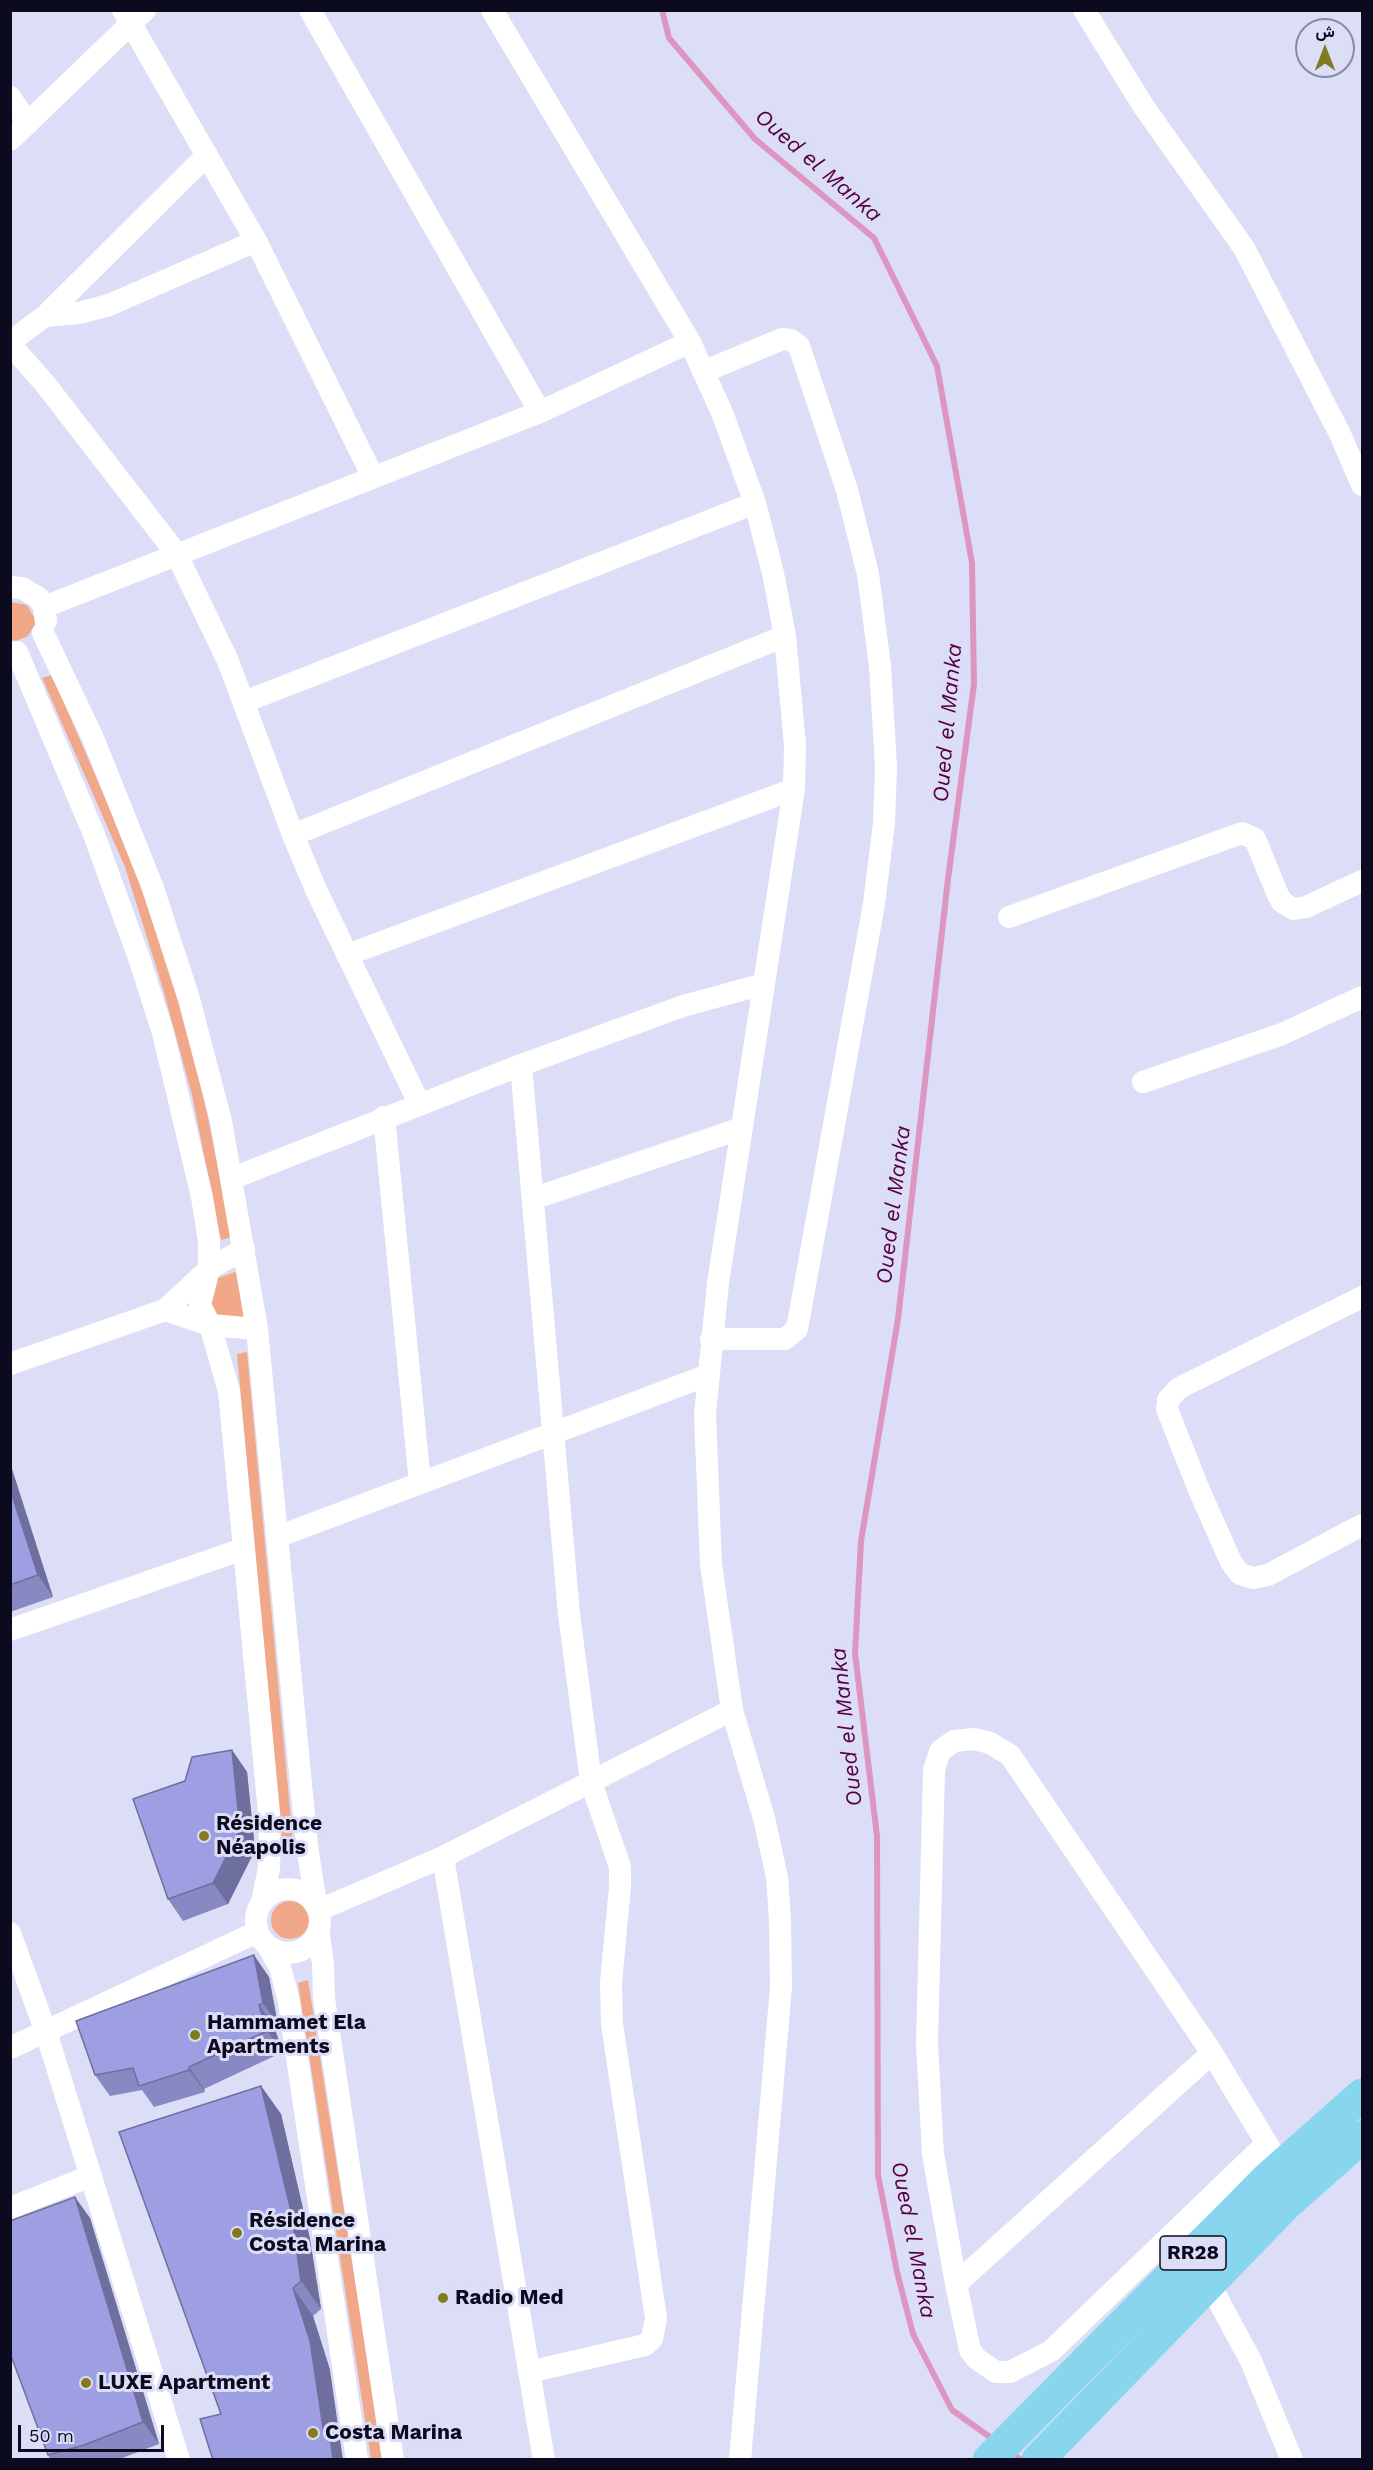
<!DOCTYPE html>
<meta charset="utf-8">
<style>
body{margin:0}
#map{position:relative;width:1373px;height:2470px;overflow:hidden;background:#dcddf6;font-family:"Work Sans",Vazirmatn,sans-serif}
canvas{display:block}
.frame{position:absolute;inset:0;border:12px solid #0b0a1e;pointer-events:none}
.north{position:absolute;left:1295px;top:18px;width:60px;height:60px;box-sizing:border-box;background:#dcddf6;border:2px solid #8889a0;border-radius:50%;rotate:0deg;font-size:16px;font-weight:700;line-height:24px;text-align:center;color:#0b0a1e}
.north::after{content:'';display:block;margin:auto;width:21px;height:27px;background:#827a1f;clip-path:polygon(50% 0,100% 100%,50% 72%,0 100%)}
.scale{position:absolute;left:18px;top:2425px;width:146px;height:27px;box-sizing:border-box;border:3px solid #0b0a1e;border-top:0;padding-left:8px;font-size:18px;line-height:21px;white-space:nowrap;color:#0b0a1e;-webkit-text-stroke:4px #dcddf6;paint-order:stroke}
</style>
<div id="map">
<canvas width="1373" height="2470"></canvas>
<div class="frame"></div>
<div class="north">ش</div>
<div class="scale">50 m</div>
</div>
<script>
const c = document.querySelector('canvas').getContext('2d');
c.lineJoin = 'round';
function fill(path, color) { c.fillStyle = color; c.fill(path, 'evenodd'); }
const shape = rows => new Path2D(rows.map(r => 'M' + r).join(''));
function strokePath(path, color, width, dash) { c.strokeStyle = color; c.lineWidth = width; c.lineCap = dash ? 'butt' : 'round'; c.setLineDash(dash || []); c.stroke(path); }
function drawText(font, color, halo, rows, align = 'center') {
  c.font = font + ' "Work Sans",sans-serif'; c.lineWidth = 6; c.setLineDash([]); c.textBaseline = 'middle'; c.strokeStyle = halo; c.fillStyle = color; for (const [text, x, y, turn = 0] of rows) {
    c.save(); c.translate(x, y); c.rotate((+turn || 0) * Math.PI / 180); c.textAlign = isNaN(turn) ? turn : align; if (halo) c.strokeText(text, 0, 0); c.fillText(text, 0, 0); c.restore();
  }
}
fill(shape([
 [11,602,27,605,34,617,35,624,28,636,16,641,11,640],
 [52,675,131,858,174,986,203,1093,232,1237,221,1240,192,1095,163,989,125,867,42,678],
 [238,1271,244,1318,221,1317,211,1310,208,1289,215,1279],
 [247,1352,294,1852,283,1852,237,1354],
 '271 1920a19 19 0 1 1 38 0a19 19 0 1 1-38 0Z',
 [308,1980,383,2459,371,2459,353,2342,298,1983]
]), '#f1a889');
strokePath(shape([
 [662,10,669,38,755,139,874,238,937,366,972,563,974,684,948,879,898,1319,861,1541,855,1653,877,1836,878,2175,897,2272,913,2334,952,2410,994,2440],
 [1009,2451,1021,2460]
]), '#dd96bf', 6);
strokePath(shape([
 [123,10,256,241,373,477],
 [310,10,540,412],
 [492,10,690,342,723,415,755,503,773,573,785,636,795,745,794,789,718,1283,705,1414,711,1564,732,1710,764,1818,777,1877,780,1920,781,1987,740,2460],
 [1084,10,1144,107,1244,248,1340,434,1362,485],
 [10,97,28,123],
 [10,140,145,10],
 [45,316,79,313,109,305,256,241],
 [10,342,45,316,207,155],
 [10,344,46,385,176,553,228,661,293,835,317,892,419,1103],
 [703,372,782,339,791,340,799,346,847,490,868,574,880,666,886,766,884,823,874,904,797,1329,785,1339,711,1339],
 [10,587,22,588,39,598,44,607,46,621],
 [44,607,540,412,690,342],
 [43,633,93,738,153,888,189,999,221,1121,257,1329,307,1846,316,1904],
 [17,652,93,832,139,958,163,1033,202,1197,209,1241,209,1269,200,1305,210,1325,229,1391,270,1823,269,1868,262,1902],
 [244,702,755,503],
 [293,835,785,636],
 [1009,917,1242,833,1255,839,1278,895,1282,902,1293,909,1306,907,1362,881],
 [347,955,794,789],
 [521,1065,569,1614,591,1782,620,1867,620,1887,611,1982,612,2024,656,2318,652,2339,645,2345,529,2372],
 [1143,1082,1282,1034,1362,997],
 [384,1117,420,1483],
 [233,1178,521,1065,683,1006,764,984],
 [535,1198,742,1128],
 [1362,1297,1179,1388,1168,1400,1167,1409,1199,1490,1231,1562,1240,1574,1253,1578,1268,1575,1362,1525],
 [165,1310,210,1325,257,1329],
 [10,1364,165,1310,209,1269,244,1249],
 [277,1537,708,1375],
 [10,1630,243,1549],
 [443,1857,544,2460],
 '256 1921a32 32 0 1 1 64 0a32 32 0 1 1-64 0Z',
 [319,1910,443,1857,732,1710],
 [10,1933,46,2032,179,2460],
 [319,1935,323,1964,324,1998,393,2460],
 [269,1948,280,1967,288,1997,357,2460],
 [10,2048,257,1932],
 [1266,2144,1051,2351,1010,2372,996,2372,977,2359,970,2350,956,2284,933,2154,927,2044,934,1770,940,1751,954,1741,974,1739,990,1743,1010,1755,1212,2053,1281,2167],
 [10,2208,91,2176],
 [1209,2283,1251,2361,1292,2460],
 [956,2284,1212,2053]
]), '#fff', 22);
strokePath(shape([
 [989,2460,1267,2179,1362,2095],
 [1038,2460,1285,2205,1362,2137]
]), '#88d6ee', 33);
fill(shape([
 [10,1463,53,1597,10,1612],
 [232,1750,247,1772,255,1850,228,1904,183,1921,168,1899,185,1781],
 [269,1977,278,2025,274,2027,283,2052,204,2089,205,2092,154,2107,142,2090,110,2096,95,2075],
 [261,2086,281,2114,310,2239,321,2309,313,2316,330,2370,221,2414],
 [90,2218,159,2444,117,2460,51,2460,48,2455]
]), '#8888c3');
fill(shape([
 [10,1463,53,1597,38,1575,10,1489],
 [232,1750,247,1772,255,1850,228,1904,213,1883],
 [254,1955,269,1977,278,2025,263,2003],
 [259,2005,274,2027,283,2052,267,2031],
 [189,2067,204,2089,205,2092,189,2070],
 [261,2086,281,2114,310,2239,321,2309,301,2281],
 [75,2197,90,2218,159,2444,143,2422],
 [293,2288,313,2316,330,2370,343,2460,333,2460,324,2434]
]), '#6f6f9f');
const building = shape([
 [10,1489,38,1575,10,1585,10,1489],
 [232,1750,240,1829,213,1883,168,1899,133,1799,185,1781,192,1757,232,1750],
 [254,1955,263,2003,259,2005,267,2031,189,2067,189,2070,139,2086,133,2068,95,2075,76,2021,254,1955],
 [261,2086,291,2211,301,2281,293,2288,310,2341,324,2434,331,2443,333,2460,213,2460,200,2419,221,2414,119,2132,261,2086],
 [75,2197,143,2422,84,2445,48,2455,10,2353,10,2221,75,2197]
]);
fill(building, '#9e9ee3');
strokePath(building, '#6f6f9f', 1.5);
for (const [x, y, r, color] of [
 [204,1836,6,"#827a1f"],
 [195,2035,6,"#827a1f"],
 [237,2233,6,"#827a1f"],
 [443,2298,6,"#827a1f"],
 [86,2383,6,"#827a1f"],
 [313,2433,6,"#827a1f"]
]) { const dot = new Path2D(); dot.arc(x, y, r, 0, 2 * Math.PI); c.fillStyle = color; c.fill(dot); strokePath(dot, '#dcddf6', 2); }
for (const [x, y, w] of [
 [1193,2253,66]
]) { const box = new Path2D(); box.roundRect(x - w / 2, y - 17, w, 34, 4.5); c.fillStyle = '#dcddf6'; c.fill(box); strokePath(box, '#0b0a1e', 1.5); }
drawText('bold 20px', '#0b0a1e', null, [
 ["RR28",1193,2253]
]);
drawText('bold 21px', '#0b0a1e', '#dcddf6', [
 ["Résidence",216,1824],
 ["Néapolis",216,1848],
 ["Hammamet Ela",207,2023],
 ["Apartments",207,2047],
 ["Résidence",249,2221],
 ["Costa Marina",249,2245],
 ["Radio Med",455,2298],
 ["LUXE Apartment",98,2383],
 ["Costa Marina",325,2433]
], 'left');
drawText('italic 22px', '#56003f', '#dcddf6', [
 ["Oued el Manka",818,166,41],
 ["Oued el Manka",948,723,-85],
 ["Oued el Manka",894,1205,-83],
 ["Oued el Manka",847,1727,-96],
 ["Oued el Manka",913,2240,79]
]);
</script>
